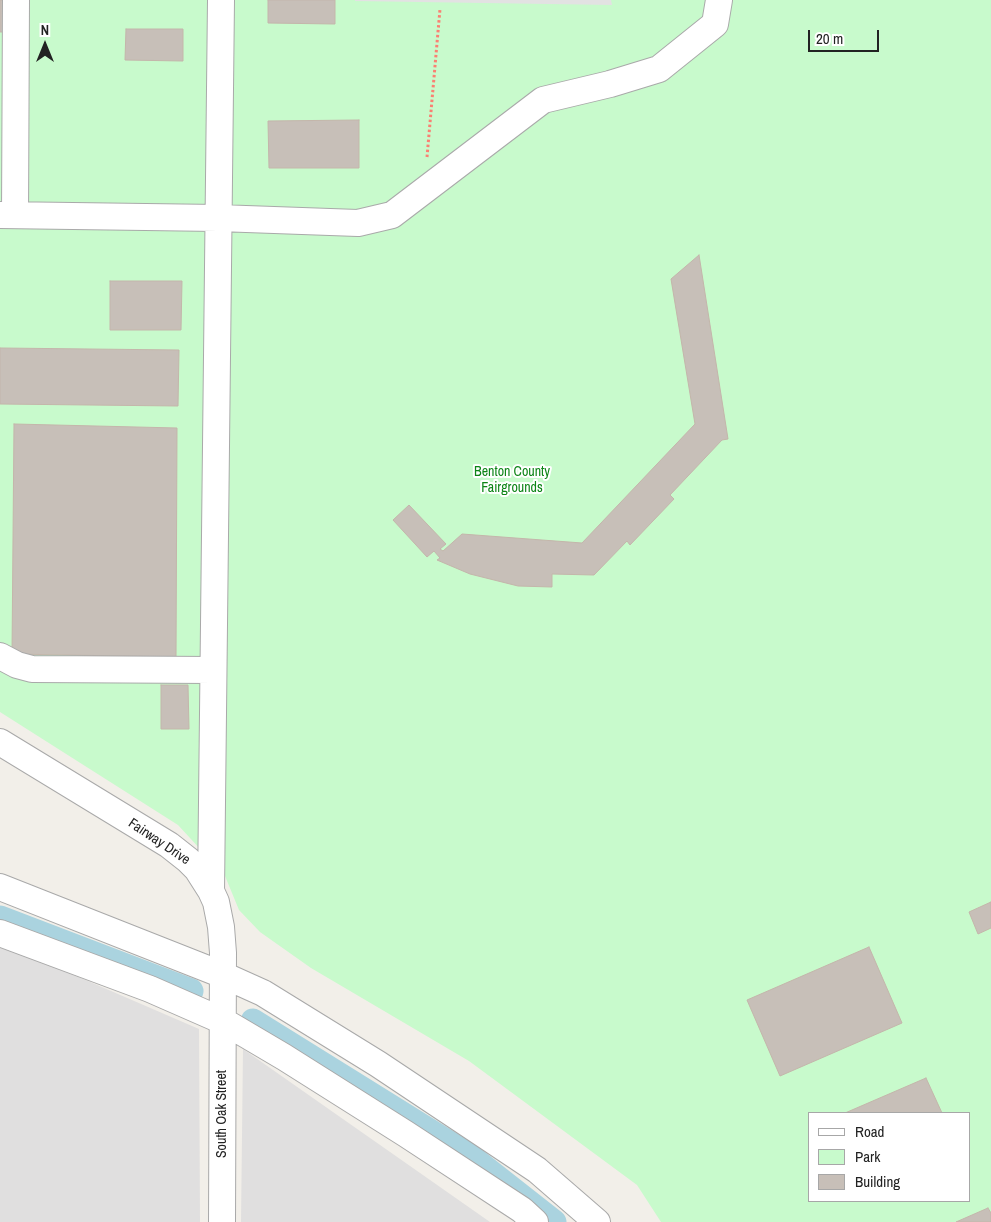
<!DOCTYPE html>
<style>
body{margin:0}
#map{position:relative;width:991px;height:1222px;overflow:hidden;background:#f2efe9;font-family:"Archivo Narrow",sans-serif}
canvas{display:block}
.legend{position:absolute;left:808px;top:1112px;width:162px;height:90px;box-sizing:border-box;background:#fff;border:1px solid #a7a7a7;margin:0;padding:6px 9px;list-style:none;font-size:15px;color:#222}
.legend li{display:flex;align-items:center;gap:10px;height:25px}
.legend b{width:25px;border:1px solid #a7a7a7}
.north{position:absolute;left:20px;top:20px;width:50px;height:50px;-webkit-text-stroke:4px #fff;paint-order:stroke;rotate:0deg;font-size:14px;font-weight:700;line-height:20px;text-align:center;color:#222}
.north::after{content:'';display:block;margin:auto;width:18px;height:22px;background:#222;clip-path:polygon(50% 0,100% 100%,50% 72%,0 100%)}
.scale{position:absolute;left:808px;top:30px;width:71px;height:22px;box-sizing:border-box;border:2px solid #222;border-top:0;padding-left:6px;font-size:15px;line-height:18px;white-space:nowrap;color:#222;-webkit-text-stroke:4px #fff;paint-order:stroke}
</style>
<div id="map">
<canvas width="991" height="1222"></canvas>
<ul class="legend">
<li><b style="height:6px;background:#fff"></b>Road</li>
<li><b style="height:14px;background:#c8facc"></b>Park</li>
<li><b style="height:14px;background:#c7bfb8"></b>Building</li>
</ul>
<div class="north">N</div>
<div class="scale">20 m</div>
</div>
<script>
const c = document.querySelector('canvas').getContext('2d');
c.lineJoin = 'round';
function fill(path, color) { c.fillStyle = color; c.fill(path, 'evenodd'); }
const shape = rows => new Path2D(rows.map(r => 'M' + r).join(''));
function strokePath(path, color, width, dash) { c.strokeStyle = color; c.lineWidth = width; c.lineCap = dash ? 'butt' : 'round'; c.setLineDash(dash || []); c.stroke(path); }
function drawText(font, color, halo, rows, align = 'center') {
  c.font = font + ' "Archivo Narrow",sans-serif'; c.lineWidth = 4; c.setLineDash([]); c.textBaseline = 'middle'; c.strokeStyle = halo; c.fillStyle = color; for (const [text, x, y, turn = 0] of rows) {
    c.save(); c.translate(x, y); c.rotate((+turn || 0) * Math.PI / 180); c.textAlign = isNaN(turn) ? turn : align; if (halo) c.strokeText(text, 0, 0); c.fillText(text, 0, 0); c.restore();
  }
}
fill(shape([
 [0,943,199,1029,200,1222,0,1222],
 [243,1049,490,1222,241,1222]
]), '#e0dfdf');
fill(shape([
 [0,0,991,0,991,1222,661,1222,637,1185,469,1061,311,968,260,932,239,910,225,876,178,825,0,712],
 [810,1113,970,1113,970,1201,810,1201]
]), '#c8facc');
fill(shape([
 [355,0,611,0,612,5,355,1]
]), '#e2e2e2');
strokePath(shape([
 [0,918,191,991],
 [253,1021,470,1156,554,1222]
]), '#aad3df', 25);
const building = shape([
 [0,0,5,0,5,32,0,32,0,0],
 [268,0,335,0,335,24,268,23,268,0],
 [126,29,183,29,183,61,125,60,126,29],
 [359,120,359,168,269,168,268,121,359,120],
 [699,255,728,439,722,440,670,495,674,499,630,545,627,541,594,575,552,574,552,587,518,586,470,574,437,560,440,558,434,551,427,557,393,520,409,505,446,544,440,549,443,551,462,534,582,543,695,424,671,279,699,255],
 [110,281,182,281,181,330,110,330,110,281],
 [0,348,179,350,178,406,0,404,0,348],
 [14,424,177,428,176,657,12,654,14,424],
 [161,685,188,685,189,729,161,729,161,685],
 [991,902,991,928,978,934,969,912,991,902],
 [869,947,902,1023,780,1076,747,1000,869,947],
 [926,1078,942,1113,845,1113,926,1078],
 [988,1208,991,1213,991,1222,956,1222,988,1208]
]);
fill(building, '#c7bfb8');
strokePath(building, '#c4b6ab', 1);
const minor = shape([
 [0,215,218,218,358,223,392,215,543,100,610,84,659,69,715,24,719,0],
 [15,215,16,0],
 [0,656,17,665,32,669,213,670],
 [0,742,169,845,188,860,197,869,211,891,216,902,221,927,223,953,222,1222],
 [0,887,223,975,263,993,378,1064,537,1170,597,1222],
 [211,891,221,0],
 [0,933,150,989,223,1021,284,1057,406,1134,522,1210,535,1222]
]);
strokePath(minor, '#a9a9a9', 28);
strokePath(shape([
 [427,157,440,9]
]), '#fa8072', 3, [2.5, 2.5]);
strokePath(minor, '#fff', 26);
drawText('14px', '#0c8416', '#fff', [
 ["Benton County",512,472],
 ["Fairgrounds",512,488]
]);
drawText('14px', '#222', '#fff', [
 ["Fairway Drive",159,842,34],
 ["South Oak Street",222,1114,-90]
]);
</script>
